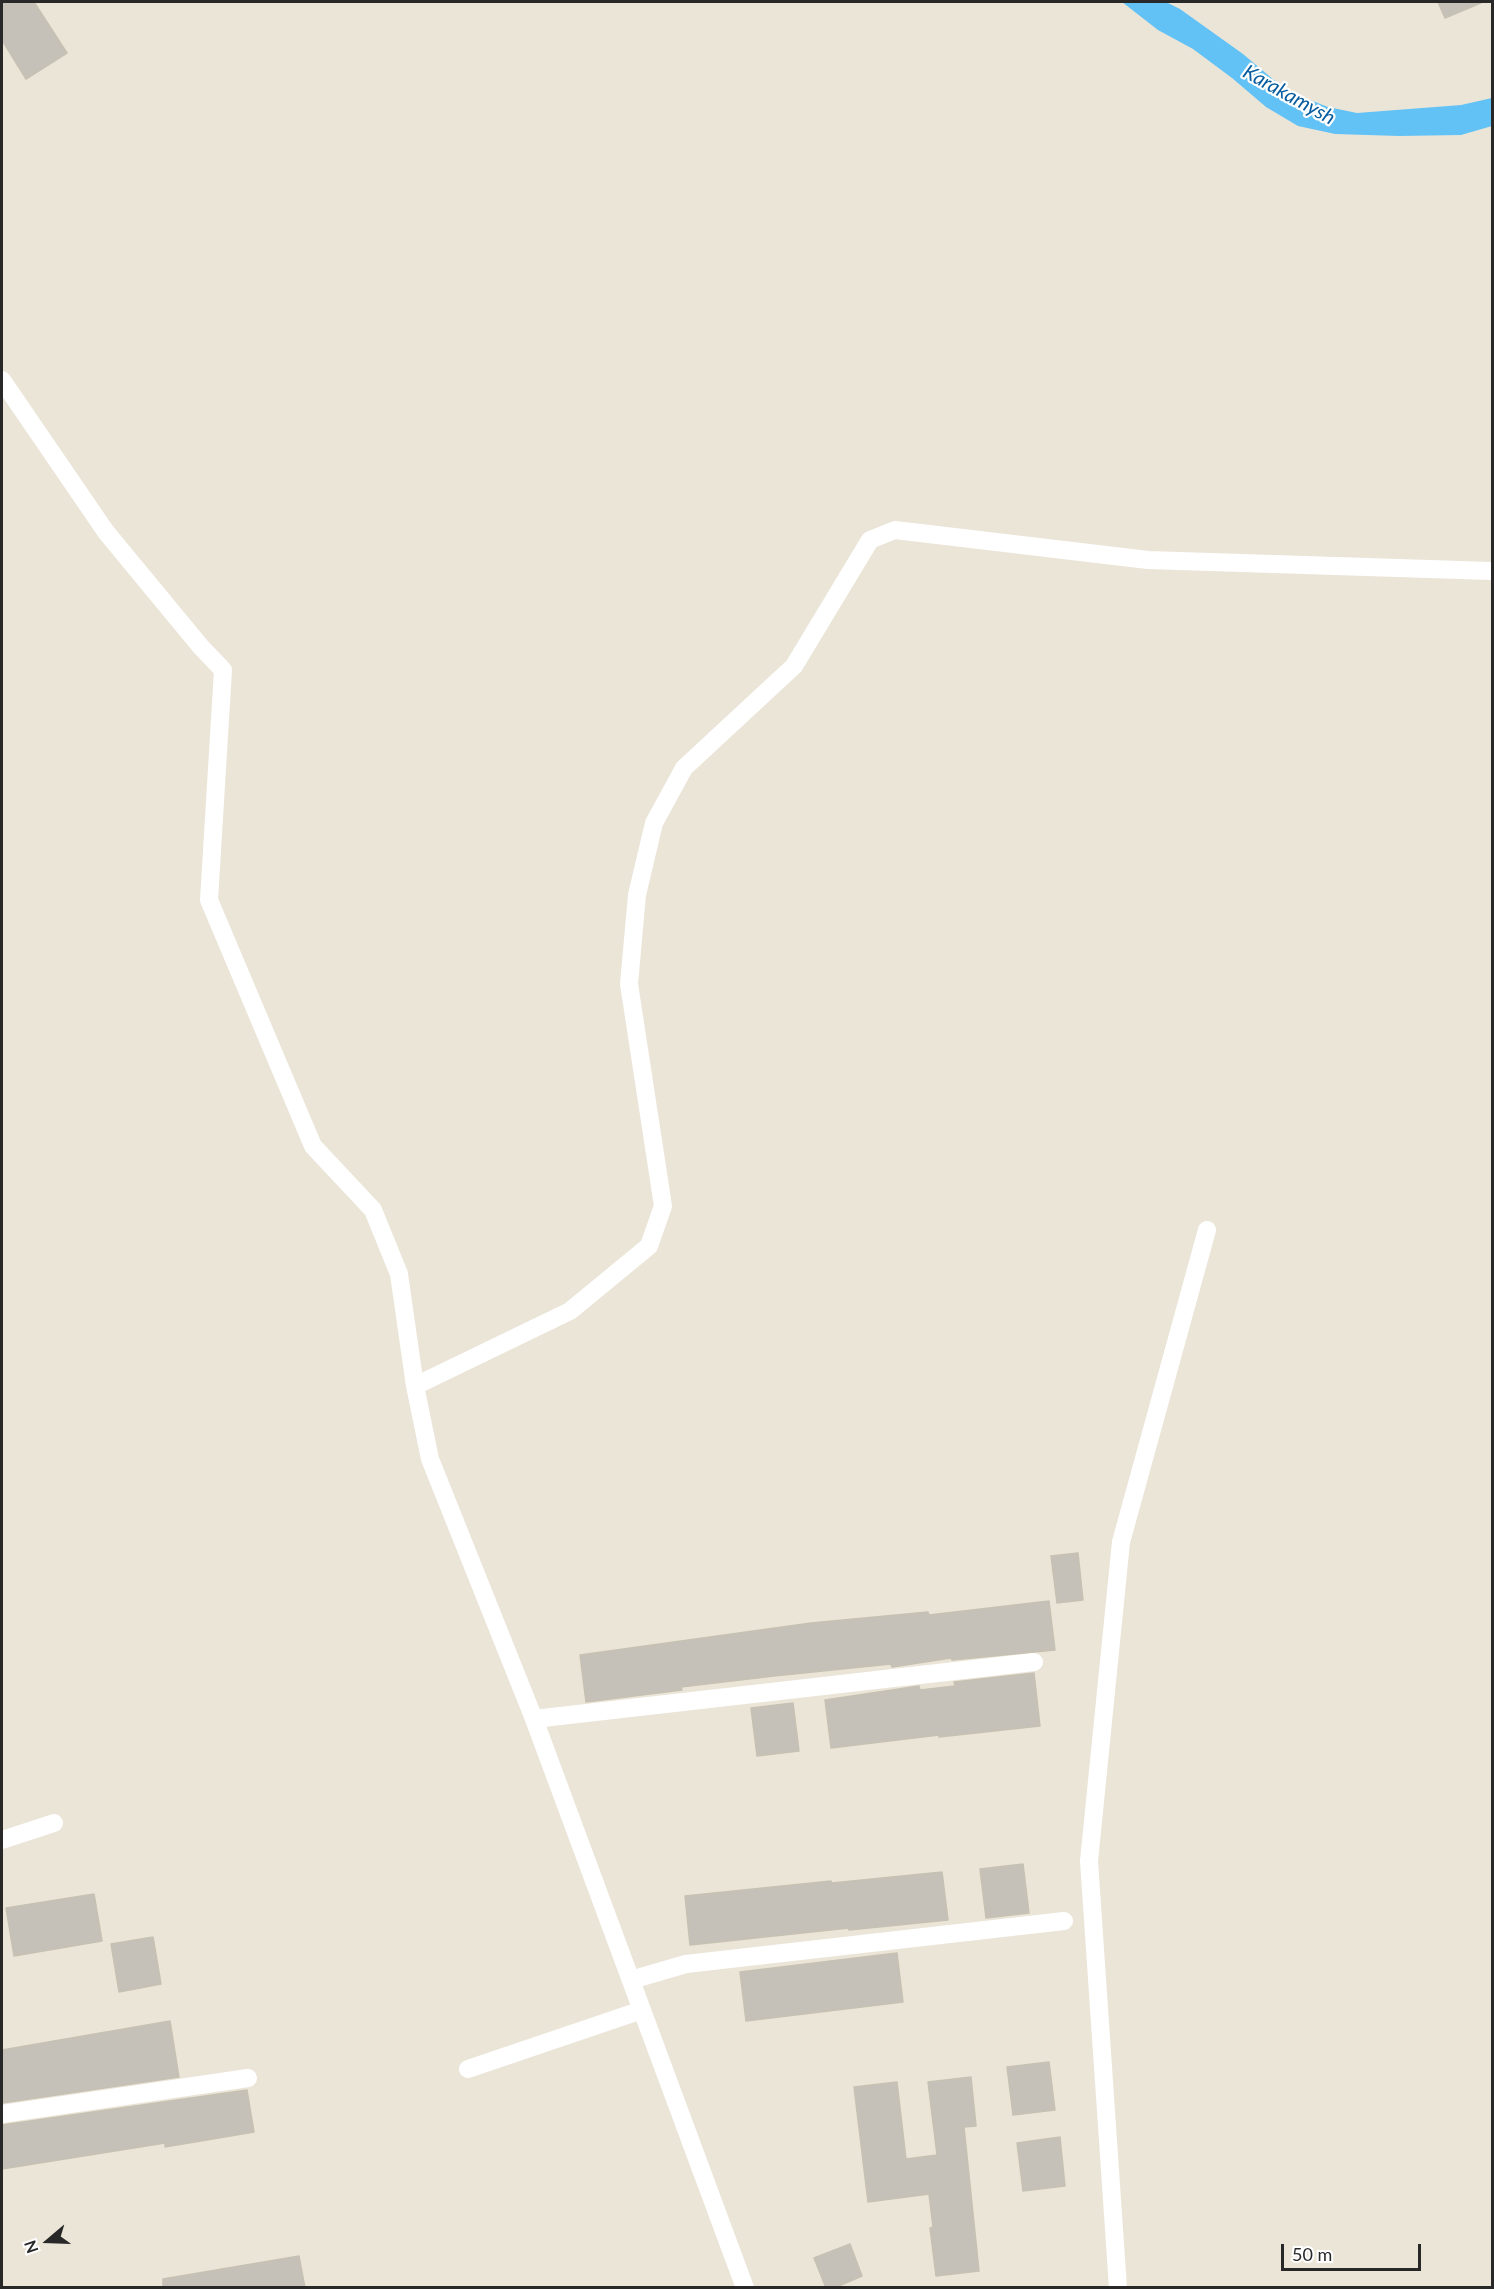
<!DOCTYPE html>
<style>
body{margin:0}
#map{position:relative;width:1494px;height:2289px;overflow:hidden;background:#ebe5d8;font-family:Lato,sans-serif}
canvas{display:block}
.frame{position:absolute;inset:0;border:3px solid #282828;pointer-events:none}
.north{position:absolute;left:18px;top:2211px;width:60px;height:60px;-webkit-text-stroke:4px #fff;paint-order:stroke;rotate:251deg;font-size:16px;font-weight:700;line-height:24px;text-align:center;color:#282828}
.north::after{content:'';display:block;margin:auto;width:21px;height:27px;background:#282828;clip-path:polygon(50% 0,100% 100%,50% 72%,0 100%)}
.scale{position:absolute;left:1281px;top:2244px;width:140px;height:27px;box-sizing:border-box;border:3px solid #282828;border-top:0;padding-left:8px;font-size:18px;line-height:21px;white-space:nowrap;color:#282828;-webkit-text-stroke:4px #fff;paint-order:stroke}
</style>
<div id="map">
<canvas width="1494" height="2289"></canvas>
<div class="frame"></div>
<div class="north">N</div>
<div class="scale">50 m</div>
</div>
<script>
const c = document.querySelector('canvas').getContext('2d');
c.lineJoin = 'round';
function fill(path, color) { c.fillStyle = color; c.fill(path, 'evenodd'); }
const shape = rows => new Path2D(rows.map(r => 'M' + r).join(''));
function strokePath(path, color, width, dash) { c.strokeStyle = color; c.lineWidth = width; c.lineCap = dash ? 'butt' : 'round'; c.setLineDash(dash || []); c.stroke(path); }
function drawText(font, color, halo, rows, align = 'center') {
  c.font = font + ' Lato,sans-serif'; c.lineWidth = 4.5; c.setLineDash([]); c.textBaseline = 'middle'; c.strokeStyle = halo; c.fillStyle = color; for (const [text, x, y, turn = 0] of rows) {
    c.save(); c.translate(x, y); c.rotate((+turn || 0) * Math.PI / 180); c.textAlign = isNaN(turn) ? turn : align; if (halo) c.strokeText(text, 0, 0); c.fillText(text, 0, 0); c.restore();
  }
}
fill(shape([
 [1122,2,1166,2,1180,9,1243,54,1287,91,1328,107,1357,113,1461,105,1492,98,1492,126,1461,135,1399,136,1335,134,1298,126,1266,107,1232,78,1193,49,1158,30]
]), '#63c2f5');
const building = shape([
 [2,2,34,2,67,53,26,79,2,40,2,2],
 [1438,2,1483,2,1445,18,1438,2],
 [1078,1553,1083,1600,1057,1603,1051,1556,1078,1553],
 [1049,1601,1055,1650,952,1660,951,1658,892,1667,891,1664,774,1676,681,1687,682,1690,586,1702,580,1655,811,1623,928,1612,929,1615,1049,1601],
 [1034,1673,1040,1726,939,1737,939,1735,831,1748,825,1700,919,1686,920,1690,955,1686,954,1682,1034,1673],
 [793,1703,799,1751,757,1756,751,1708,793,1703],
 [1023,1864,1029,1913,986,1918,980,1869,1023,1864],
 [942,1872,948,1920,849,1930,849,1928,690,1945,685,1896,831,1881,832,1883,942,1872],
 [94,1894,102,1941,14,1956,6,1908,94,1894],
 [153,1937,161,1984,119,1992,111,1944,153,1937],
 [897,1953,903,2002,746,2021,740,1972,897,1953],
 [170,2021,179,2077,2,2103,2,2050,170,2021],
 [1049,2062,1055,2110,1013,2115,1007,2067,1049,2062],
 [971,2077,976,2126,964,2127,979,2271,936,2276,930,2228,933,2227,929,2194,868,2202,854,2087,897,2082,906,2159,937,2155,928,2082,971,2077],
 [247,2090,254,2132,165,2147,165,2143,2,2169,2,2125,247,2090],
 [1060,2137,1065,2186,1023,2191,1017,2143,1060,2137],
 [850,2244,862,2276,834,2288,826,2288,814,2258,850,2244],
 [299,2256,305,2288,163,2288,163,2279,299,2256]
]);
fill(building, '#c6c1b8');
strokePath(building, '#c6c1b2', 1.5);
strokePath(shape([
 [2,380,106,532,201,647,223,670,209,900,313,1146,373,1210,399,1274,415,1386,430,1459,534,1719,745,2288],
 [415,1386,570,1311,649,1246,663,1206,629,984,637,895,654,823,684,768,794,666,870,540,895,530,1148,560,1492,571],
 [534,1719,1034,1662],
 [2,1840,54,1823],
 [631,1980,686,1964,1064,1921],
 [468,2069,642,2010],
 [2,2114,248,2078],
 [1118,2288,1089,1861,1121,1542,1207,1230]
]), '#fff', 18);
drawText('italic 20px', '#065c9e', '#fff', [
 ["Karakamysh",1289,95,29]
]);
</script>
